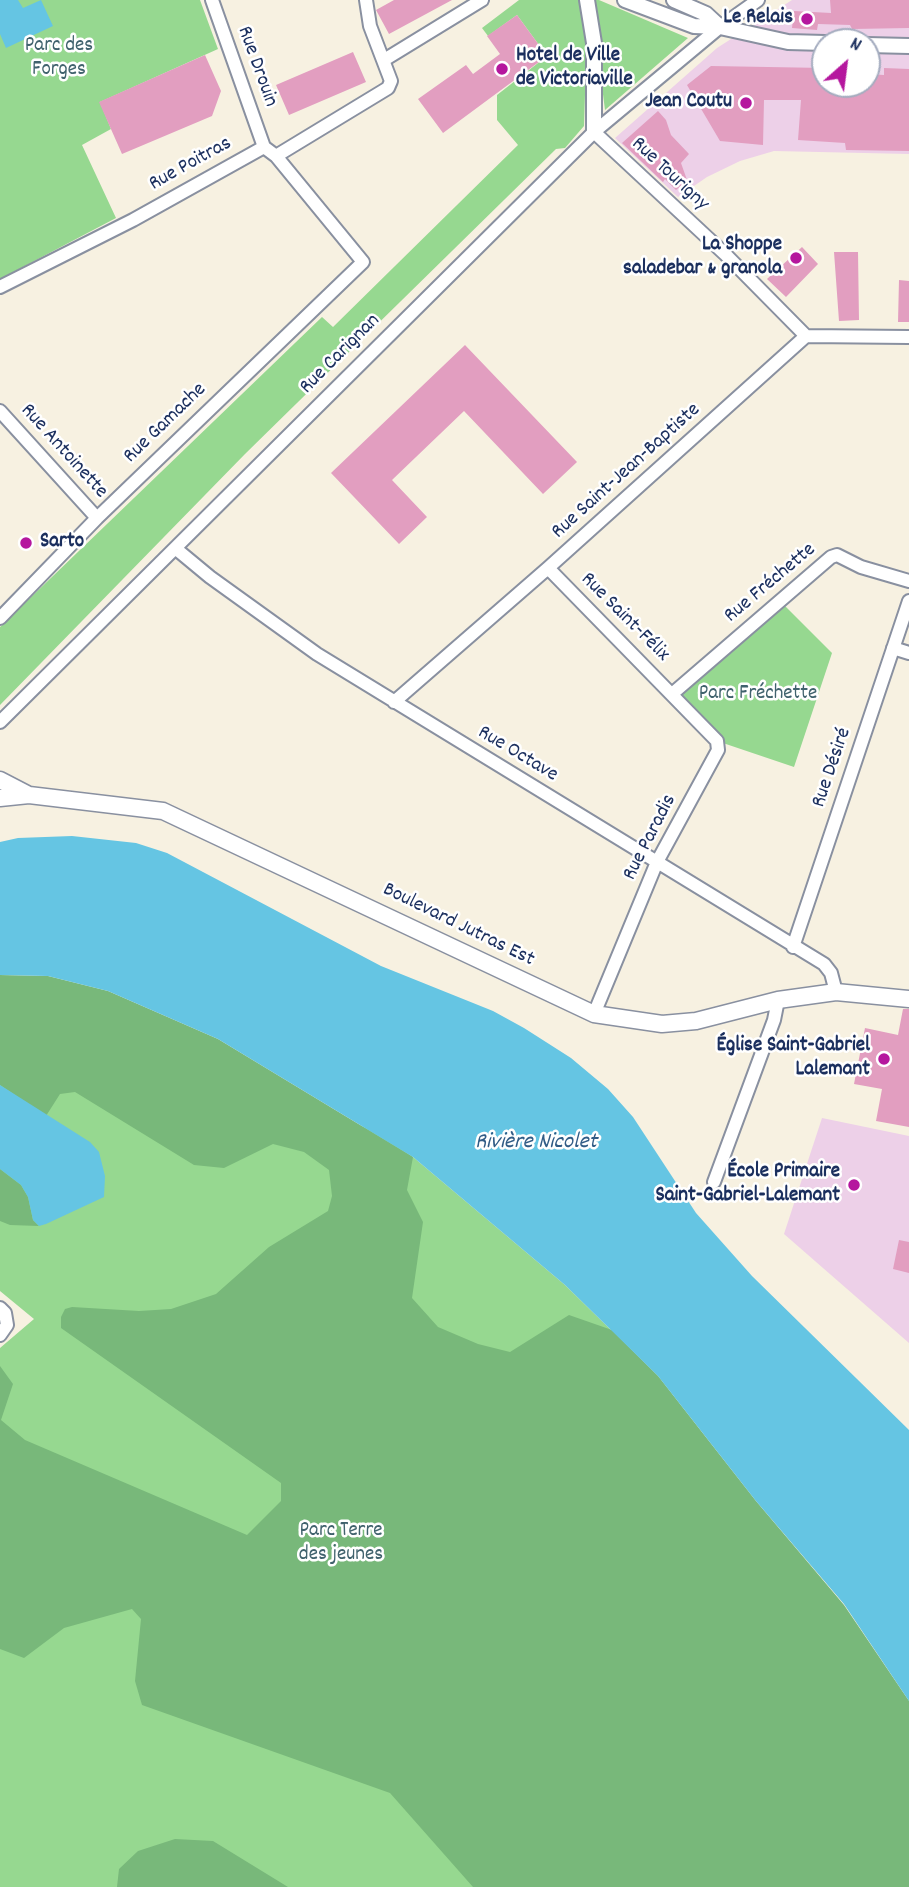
<!DOCTYPE html>
<meta charset="utf-8">
<style>
body{margin:0}
#map{position:relative;width:909px;height:1887px;overflow:hidden;background:#f7f1e1;font-family:Dekko,sans-serif}
canvas{display:block}
.north{position:absolute;left:811px;top:28px;width:70px;height:70px;box-sizing:border-box;background:#fff;border:2px solid #a4acbf;border-radius:50%;rotate:28deg;font-size:19px;font-weight:700;line-height:28px;text-align:center;color:#1b2f5e}
.north::after{content:'';display:block;margin:auto;width:24px;height:32px;background:#b5179e;clip-path:polygon(50% 0,100% 100%,50% 72%,0 100%)}
</style>
<div id="map">
<canvas width="909" height="1887"></canvas>
<div class="north">N</div>
</div>
<script>
const c = document.querySelector('canvas').getContext('2d');
c.lineJoin = 'round';
function fill(path, color) { c.fillStyle = color; c.fill(path, 'evenodd'); }
const shape = rows => new Path2D(rows.map(r => 'M' + r).join(''));
function strokePath(path, color, width, dash) { c.strokeStyle = color; c.lineWidth = width; c.lineCap = dash ? 'butt' : 'round'; c.setLineDash(dash || []); c.stroke(path); }
function drawText(font, color, halo, rows, align = 'center') {
  c.font = font + ' Dekko,sans-serif'; c.lineWidth = 5; c.setLineDash([]); c.textBaseline = 'middle'; c.strokeStyle = halo; c.fillStyle = color; for (const [text, x, y, turn = 0] of rows) {
    c.save(); c.translate(x, y); c.rotate((+turn || 0) * Math.PI / 180); c.textAlign = isNaN(turn) ? turn : align; if (halo) c.strokeText(text, 0, 0); c.fillText(text, 0, 0); c.restore();
  }
}
fill(shape([
 [792,0,909,0,909,154,774,151,740,161,707,177,678,197,615,138,717,48],
 [825,42,867,42,867,84,825,84],
 [822,1118,909,1136,909,1343,784,1234]
]), '#edd0e8');
fill(shape([
 [0,0,200,0,218,49,100,102,111,129,82,145,116,218,0,279],
 [519,0,580,0,582,4,587,32,584,126,565,148,556,149,245,454,0,705,0,627,322,317,333,327,518,145,497,120,497,95,547,56,517,15,488,36,482,28],
 [591,0,599,0,688,38,605,110],
 [780,601,832,653,794,767,717,741,672,694],
 [0,975,378,1133,413,1157,565,1285,658,1376,909,1701,909,1887,0,1887,0,1348,34,1319,0,1291]
]), '#96d890');
fill(shape([
 [0,975,48,976,108,991,218,1039,413,1157,407,1190,423,1222,412,1298,438,1327,478,1344,510,1352,569,1315,612,1330,658,1376,756,1501,844,1605,909,1701,909,1887,473,1887,390,1793,142,1705,135,1681,141,1619,132,1609,64,1628,24,1658,0,1649,0,1366,13,1384,1,1420,25,1440,247,1535,281,1501,281,1483,61,1328,61,1317,65,1309,72,1307,139,1311,171,1309,216,1294,269,1247,328,1211,332,1196,329,1170,304,1152,273,1144,224,1168,194,1165,75,1092,60,1094,46,1116,0,1085],
 [0,1169,21,1185,28,1197,33,1220,39,1226,10,1225,0,1221],
 [175,1839,213,1841,288,1887,117,1887,119,1869,138,1851]
]), '#78b87a');
fill(shape([
 [0,0,18,0,23,8,41,0,53,26,6,48,0,34],
 [72,836,136,843,167,853,381,966,493,1011,524,1028,571,1058,608,1089,633,1117,696,1213,752,1276,909,1430,909,1701,844,1604,756,1501,658,1376,565,1285,413,1157,218,1039,108,991,48,976,0,975,0,842,18,838],
 [0,1085,90,1142,99,1152,105,1176,104,1197,46,1224,39,1226,33,1220,28,1197,21,1185,0,1169]
]), '#65c5e3');
fill(shape([
 [394,0,452,0,389,34,376,10],
 [830,0,909,0,909,28,852,29,850,25,818,24,817,30,792,28,794,11,831,13],
 [517,15,547,56,443,133,418,99,466,65,473,74,500,54,487,36],
 [353,52,366,82,289,115,276,85],
 [205,55,221,91,212,116,122,154,99,102],
 [711,66,825,68,825,84,867,84,867,74,884,75,884,68,909,69,909,151,846,150,845,143,798,140,801,100,764,100,763,145,720,141,687,85],
 [658,111,666,120,671,135,689,154,681,163,687,180,676,190,665,179,663,182,622,143],
 [802,247,818,264,786,297,767,279],
 [834,252,858,252,859,320,839,321],
 [899,280,909,281,909,322,898,322],
 [465,345,577,462,543,494,464,411,392,480,427,517,399,544,331,473],
 [903,1009,909,1009,909,1127,876,1121,882,1089,854,1084,865,1028,898,1035],
 [899,1240,909,1242,909,1273,893,1269]
]), '#e29ec0');
const minor = shape([
 [212,0,264,147],
 [384,60,482,0],
 [594,132,725,254,806,336],
 [0,287,133,220,264,147,276,156,388,88,391,81,370,26,366,0],
 [0,411,97,518],
 [175,548,210,577,317,654,824,964,831,973,836,992],
 [548,568,717,741,718,750,657,862,594,1014],
 [0,618,97,518,363,262,276,156],
 [893,648,909,653],
 [672,694,831,557,837,555,861,567,909,581],
 [394,702,548,568,806,336,909,337],
 [0,722,594,132,720,27,758,0],
 [793,947,909,601],
 [714,1182,774,1020,778,1000],
 [0,1308,5,1313,7,1325,0,1335]
]);
const tertiary = shape([
 [587,0,594,43,594,132],
 [625,0,694,26,720,27,788,42,825,43],
 [674,0,706,14,720,27],
 [867,45,909,46]
]);
const secondary = shape([
 [0,780,27,794],
 [0,798,29,795,163,811,594,1014,662,1024,696,1021,778,1000,836,992,909,999]
]);
strokePath(minor, '#8990a0', 16);
strokePath(tertiary, '#8990a0', 18);
strokePath(secondary, '#8990a0', 19);
strokePath(minor, '#fff', 12);
strokePath(tertiary, '#fff', 14);
strokePath(secondary, '#fff', 16);
for (const [x, y, r, color] of [
 [807,19,7,"#b5179e"],
 [502,69,7,"#b5179e"],
 [746,103,7,"#b5179e"],
 [796,258,7,"#b5179e"],
 [26,543,7,"#b5179e"],
 [884,1059,7,"#b5179e"],
 [854,1185,7,"#b5179e"]
]) { const dot = new Path2D(); dot.arc(x, y, r, 0, 2 * Math.PI); c.fillStyle = color; c.fill(dot); strokePath(dot, '#fff', 2.5); }
drawText('bold 21px', '#1b2f5e', '#fff', [
 ["Le Relais",793,19],
 ["Hotel de Ville",516,57,"left"],
 ["de Victoriaville",516,81,"left"],
 ["Jean Coutu",732,103],
 ["La Shoppe",782,246],
 ["saladebar & granola",782,270],
 ["Sarto",40,543,"left"],
 ["Église Saint-Gabriel",870,1047],
 ["Lalemant",870,1071],
 ["École Primaire",840,1173],
 ["Saint-Gabriel-Lalemant",840,1197]
], 'right');
drawText('21px', '#40626d', '#fff', [
 ["Parc des",59,47],
 ["Forges",59,71],
 ["Parc Fréchette",758,695],
 ["Parc Terre",341,1532],
 ["des jeunes",341,1556]
]);
drawText('21px', '#1b2f5e', '#fff', [
 ["Rue Drouin",256,67,70],
 ["Rue Poitras",191,165,-29],
 ["Rue Tourigny",669,175,43],
 ["Rue Carignan",341,355,-45],
 ["Rue Gamache",166,424,-44],
 ["Rue Antoinette",63,452,48],
 ["Rue Saint-Jean-Baptiste",627,472,-42],
 ["Rue Fréchette",771,584,-40],
 ["Rue Saint-Félix",624,618,45],
 ["Rue Octave",517,755,31],
 ["Rue Désiré",833,768,-71],
 ["Rue Paradis",651,838,-63],
 ["Boulevard Jutras Est",458,926,26]
]);
drawText('italic 23px', '#315c86', '#fff', [
 ["Rivière Nicolet",536,1144]
]);
</script>
